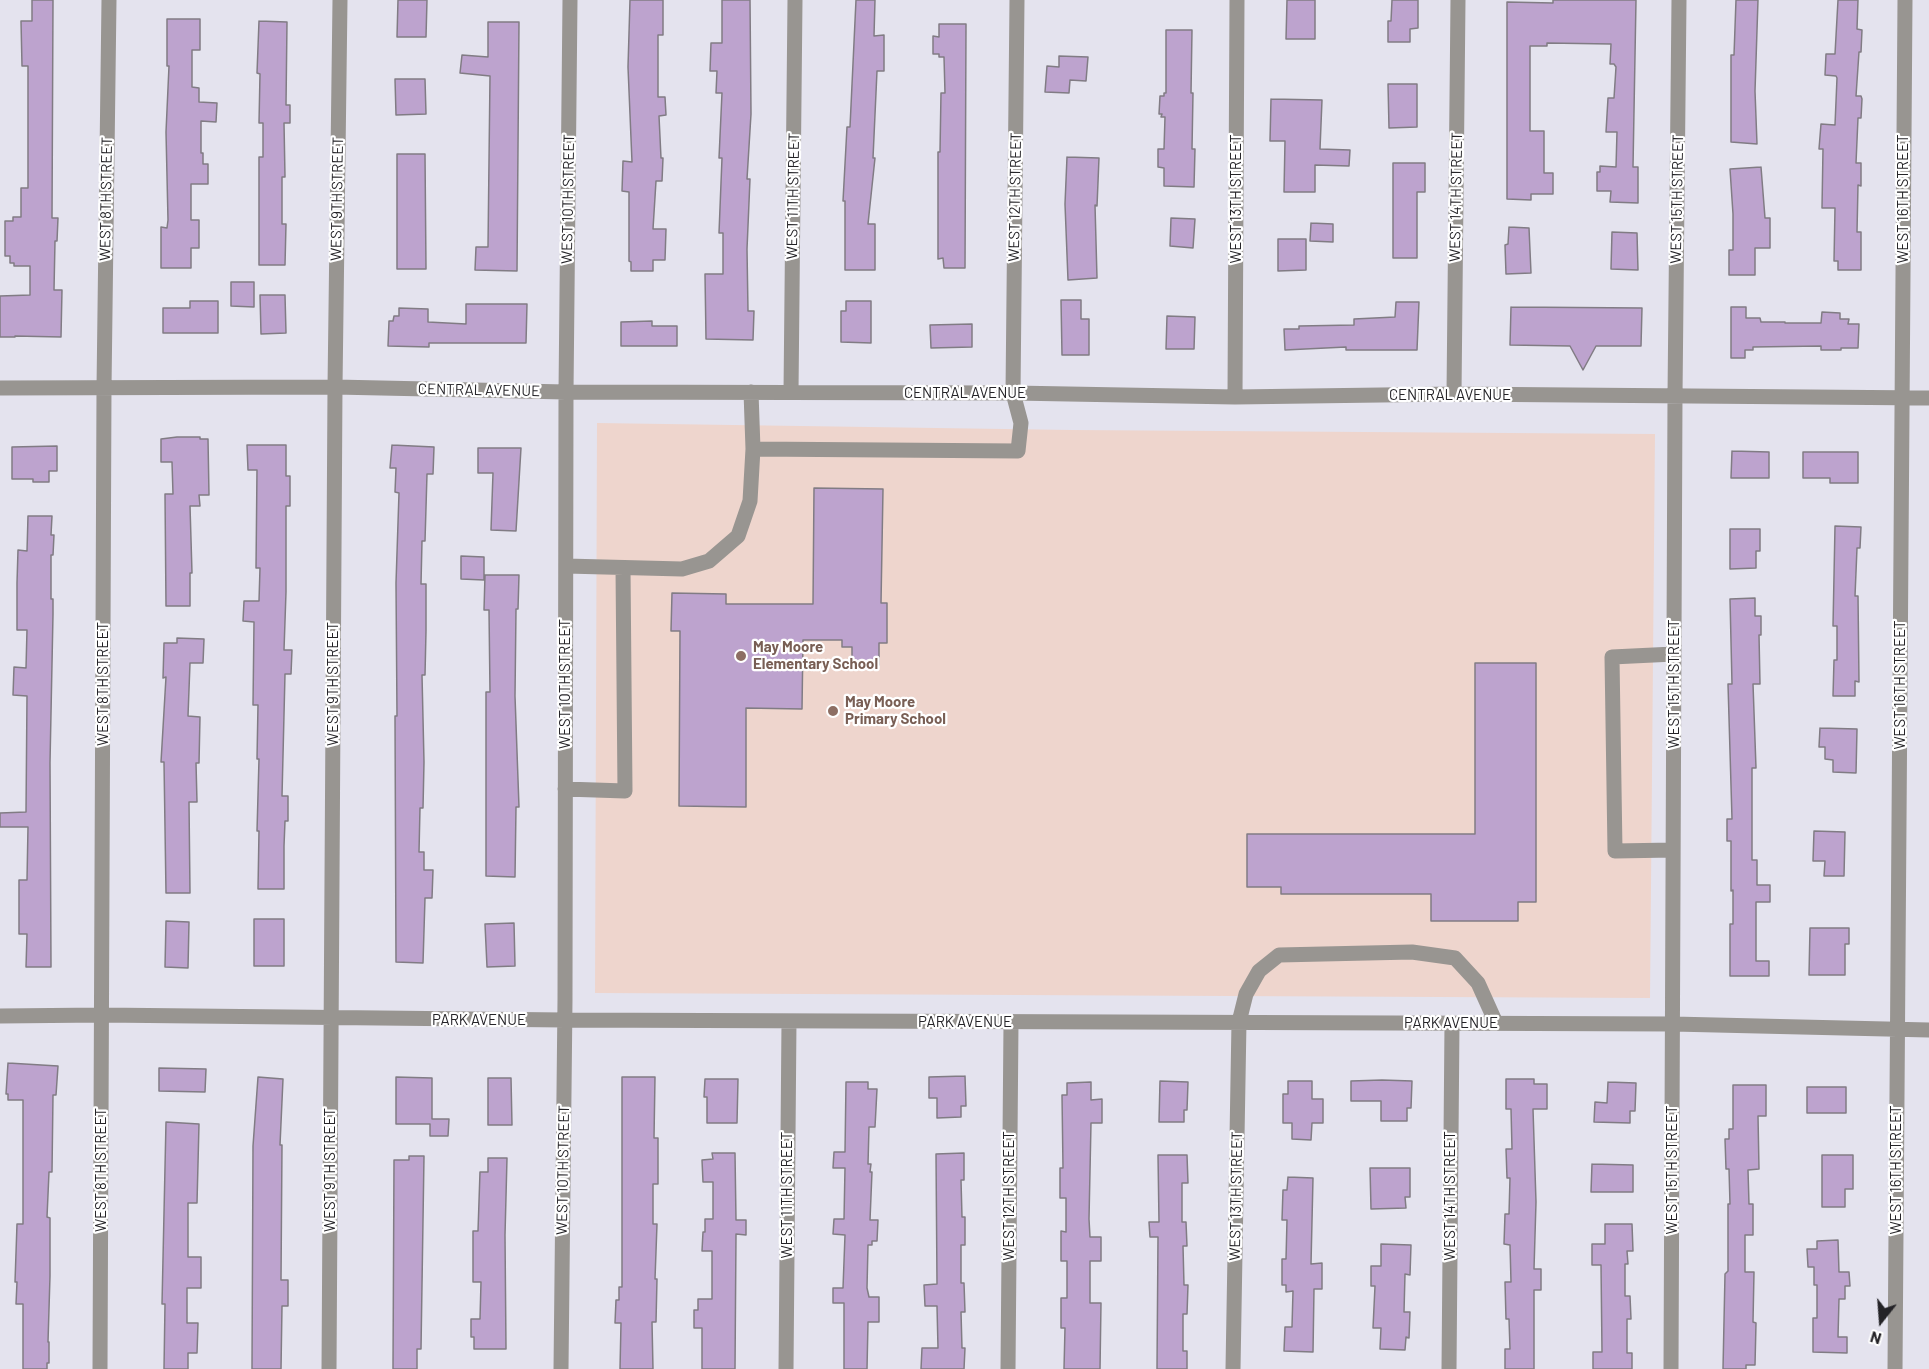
<!DOCTYPE html>
<style>
body{margin:0}
#map{position:relative;width:1929px;height:1369px;overflow:hidden;background:#e4e3ee;font-family:Barlow,sans-serif}
canvas{display:block}
.north{position:absolute;left:1851px;top:1291px;width:60px;height:60px;-webkit-text-stroke:4px #fff;paint-order:stroke;rotate:197deg;font-size:16px;font-weight:700;line-height:24px;text-align:center;color:#242327}
.north::after{content:'';display:block;margin:auto;width:21px;height:27px;background:#242327;clip-path:polygon(50% 0,100% 100%,50% 72%,0 100%)}
</style>
<div id="map">
<canvas width="1929" height="1369"></canvas>
<div class="north">N</div>
</div>
<script>
const c = document.querySelector('canvas').getContext('2d');
c.lineJoin = 'round';
function fill(path, color) { c.fillStyle = color; c.fill(path, 'evenodd'); }
const shape = rows => new Path2D(rows.map(r => 'M' + r).join(''));
function strokePath(path, color, width, dash) { c.strokeStyle = color; c.lineWidth = width; c.lineCap = dash ? 'butt' : 'round'; c.setLineDash(dash || []); c.stroke(path); }
function drawText(font, color, halo, rows, align = 'center') {
  c.font = font + ' Barlow,sans-serif'; c.lineWidth = 4.5; c.setLineDash([]); c.textBaseline = 'middle'; c.strokeStyle = halo; c.fillStyle = color; for (const [text, x, y, turn = 0] of rows) {
    c.save(); c.translate(x, y); c.rotate((+turn || 0) * Math.PI / 180); c.textAlign = isNaN(turn) ? turn : align; if (halo) c.strokeText(text, 0, 0); c.fillText(text, 0, 0); c.restore();
  }
}
fill(shape([
 [597,423,1072,430,1655,434,1650,998,595,993]
]), '#eed5cd');
const building = shape([
 [32,0,53,0,52,218,58,218,57,241,55,241,54,290,62,290,61,337,15,336,15,337,0,337,0,296,30,295,30,266,14,266,14,263,10,263,10,256,5,256,5,221,13,221,13,217,21,217,21,188,28,188,28,66,22,66,21,21,32,21,32,0],
 [398,0,427,0,426,37,397,37,398,0],
 [630,0,663,0,663,35,658,35,658,97,665,97,666,115,659,116,661,158,663,158,662,181,656,181,653,229,666,229,665,260,653,260,653,271,631,271,631,262,629,261,629,192,622,191,623,161,632,162,628,67,630,0],
 [722,0,750,0,751,114,747,179,750,179,747,249,748,311,754,311,753,340,706,339,705,274,723,274,723,233,719,233,722,158,719,158,722,93,716,93,717,71,710,71,711,43,722,43,722,0],
 [856,0,875,0,874,36,884,35,884,71,877,71,873,158,875,158,868,224,875,224,875,270,845,270,845,201,843,201,847,127,850,127,856,0],
 [1287,0,1315,0,1315,39,1286,39,1287,0],
 [1392,0,1418,0,1418,28,1410,29,1410,42,1388,42,1388,21,1391,21,1392,0],
 [1553,0,1636,0,1633,167,1638,167,1638,203,1610,202,1611,191,1597,191,1597,172,1600,172,1600,166,1616,167,1617,132,1606,132,1608,98,1614,98,1616,67,1614,64,1610,64,1611,44,1547,43,1547,46,1530,46,1530,131,1544,131,1544,173,1553,173,1553,194,1531,194,1531,200,1507,199,1507,2,1553,3,1553,0],
 [1736,0,1758,0,1755,91,1757,144,1731,142,1731,55,1734,55,1736,0],
 [1838,0,1858,0,1857,29,1862,30,1861,52,1859,52,1856,96,1861,96,1862,99,1861,118,1858,118,1856,163,1861,163,1861,186,1858,185,1857,232,1861,232,1861,270,1838,270,1838,261,1834,261,1835,208,1822,208,1823,149,1819,149,1821,124,1835,125,1837,78,1836,76,1825,75,1826,54,1835,54,1838,0],
 [167,19,200,19,200,50,192,50,192,87,199,88,199,102,217,103,216,122,201,121,201,153,203,153,203,164,208,164,208,184,191,184,191,220,199,220,199,248,191,248,191,268,161,268,161,227,167,228,168,220,166,132,169,66,167,66,167,19],
 [259,21,287,22,286,105,290,105,290,123,284,123,285,177,282,177,282,224,286,224,285,265,259,265,259,157,263,157,263,123,259,123,260,74,257,73,259,21],
 [488,22,519,22,517,271,475,270,476,247,488,247,490,76,460,73,462,55,488,57,488,22],
 [939,24,966,24,965,268,944,268,943,258,938,259,938,152,940,152,941,93,945,93,944,57,939,57,939,54,933,54,933,36,939,37,939,24],
 [1166,30,1192,30,1191,93,1193,93,1192,149,1195,149,1194,187,1164,186,1164,168,1158,167,1158,149,1164,149,1165,117,1161,117,1162,114,1159,114,1160,96,1164,96,1164,93,1166,93,1166,30],
 [1059,56,1088,57,1086,81,1070,80,1069,93,1045,92,1047,66,1059,67,1059,56],
 [395,79,425,79,426,114,396,115,395,79],
 [1388,84,1417,84,1417,127,1389,128,1388,84],
 [1271,99,1322,100,1320,149,1350,150,1349,166,1315,165,1315,192,1284,192,1285,141,1270,141,1271,99],
 [397,154,425,154,426,269,397,269,397,154],
 [1067,157,1099,158,1097,206,1095,205,1097,278,1068,280,1065,204,1067,157],
 [1393,163,1425,163,1425,192,1417,192,1417,258,1393,258,1393,163],
 [1761,167,1765,218,1770,218,1770,248,1755,248,1755,275,1729,275,1729,250,1733,250,1733,214,1730,169,1761,167],
 [1171,218,1195,219,1193,248,1170,246,1171,218],
 [1311,223,1333,224,1333,242,1310,241,1311,223],
 [1509,227,1529,228,1531,273,1506,274,1505,245,1508,244,1509,227],
 [1612,232,1637,233,1638,270,1611,269,1612,232],
 [1278,239,1306,239,1306,270,1278,271,1278,239],
 [231,282,254,282,254,307,231,306,231,282],
 [260,295,285,295,286,333,261,334,260,295],
 [1061,300,1081,300,1081,319,1089,319,1089,355,1062,355,1061,300],
 [190,301,218,301,218,333,163,333,163,308,190,308,190,301],
 [846,301,871,301,871,343,841,342,841,311,846,311,846,301],
 [1396,302,1419,302,1417,350,1346,350,1346,347,1285,350,1284,329,1299,329,1299,326,1354,325,1354,319,1395,317,1396,302],
 [466,304,527,304,526,343,429,343,429,347,388,346,389,321,393,321,394,316,399,316,399,308,428,309,428,322,466,324,466,304],
 [1511,307,1642,308,1641,346,1596,346,1583,370,1570,346,1510,345,1511,307],
 [1731,307,1746,307,1746,318,1760,318,1761,322,1785,322,1785,323,1821,323,1822,312,1840,313,1840,319,1849,319,1848,324,1859,324,1858,348,1841,348,1841,350,1821,350,1821,346,1753,347,1753,350,1745,350,1745,358,1731,358,1731,307],
 [1167,316,1195,317,1194,349,1166,349,1167,316],
 [652,321,652,326,677,326,677,346,621,346,621,322,652,321],
 [972,324,972,347,931,348,930,325,972,324],
 [177,437,200,437,200,439,208,439,209,495,199,495,200,506,190,506,192,573,190,573,190,606,166,606,165,494,173,494,172,462,161,462,161,439,177,437],
 [247,445,286,445,286,476,290,476,290,506,286,506,286,592,284,650,292,650,291,674,285,674,282,796,288,796,288,821,285,821,284,846,284,889,258,889,259,831,257,831,259,759,257,759,258,705,253,705,254,622,243,621,244,601,259,601,260,568,256,568,257,470,248,470,247,445],
 [392,445,434,447,433,474,427,474,425,541,422,541,421,584,426,584,426,631,425,675,422,675,424,762,423,808,420,808,419,852,424,852,424,870,433,870,432,898,425,898,423,963,396,962,395,716,397,716,396,583,399,493,395,492,396,468,390,468,392,445],
 [57,446,57,471,49,471,49,482,33,482,33,479,12,479,12,447,57,446],
 [478,448,521,448,516,531,491,530,493,473,478,473,478,448],
 [1732,451,1769,452,1769,478,1731,478,1732,451],
 [1803,452,1858,452,1858,483,1830,483,1830,478,1803,478,1803,452],
 [814,488,883,489,881,603,887,603,887,643,879,643,879,665,852,664,852,647,842,647,842,640,803,640,802,709,746,708,746,807,679,806,680,631,671,631,672,593,726,594,726,604,813,604,814,488],
 [28,516,52,516,51,535,54,535,53,555,51,555,51,599,53,599,53,614,50,763,51,967,26,967,27,934,19,934,19,880,27,880,28,827,0,827,0,813,26,812,27,696,13,695,14,667,26,668,27,630,17,630,17,583,18,550,27,551,28,516],
 [1835,526,1861,527,1860,548,1857,548,1855,596,1858,596,1859,682,1855,681,1855,696,1833,696,1834,660,1837,660,1837,626,1833,626,1835,526],
 [1730,529,1760,529,1760,551,1756,551,1756,568,1730,569,1730,529],
 [461,556,484,557,484,580,461,579,461,556],
 [485,575,519,575,518,609,516,609,515,696,519,807,516,807,515,877,486,876,486,692,490,692,489,610,484,610,485,575],
 [1755,598,1755,616,1761,616,1761,635,1759,635,1760,684,1753,684,1756,768,1752,768,1752,860,1757,860,1757,885,1770,885,1770,902,1756,902,1756,961,1769,961,1769,976,1730,976,1730,924,1733,924,1733,890,1731,891,1731,841,1727,841,1727,819,1732,819,1728,684,1732,684,1730,599,1755,598],
 [177,638,204,639,203,663,190,663,188,716,200,717,199,763,196,763,197,802,189,802,190,893,166,893,164,762,161,762,166,677,163,678,164,643,177,643,177,638],
 [1475,663,1536,663,1536,902,1518,902,1518,921,1431,921,1431,894,1281,894,1281,887,1247,887,1247,834,1475,834,1475,663],
 [1820,728,1857,729,1856,773,1833,772,1833,760,1825,759,1825,747,1819,747,1820,728],
 [1814,831,1845,832,1844,876,1824,876,1825,861,1813,861,1814,831],
 [254,919,284,919,284,966,254,966,254,919],
 [166,921,189,922,188,968,165,967,166,921],
 [514,923,515,966,487,967,485,924,514,923],
 [1810,928,1849,928,1849,944,1845,944,1845,975,1809,975,1810,928],
 [8,1063,58,1066,56,1095,53,1095,52,1172,49,1172,47,1217,50,1218,50,1276,48,1342,49,1342,49,1363,47,1363,47,1369,23,1369,23,1304,16,1304,17,1282,15,1282,17,1224,23,1224,23,1100,8,1100,8,1094,6,1094,8,1063],
 [159,1068,206,1069,205,1092,159,1091,159,1068],
 [965,1076,966,1106,961,1106,961,1117,937,1118,937,1098,929,1098,929,1077,965,1076],
 [258,1077,283,1079,280,1145,282,1145,281,1280,288,1280,288,1306,282,1306,281,1369,252,1369,253,1146,258,1077],
 [396,1077,432,1078,432,1119,449,1119,448,1136,430,1136,430,1124,396,1124,396,1077],
 [622,1077,655,1077,654,1138,658,1138,658,1184,653,1184,653,1224,657,1224,655,1279,657,1279,656,1322,652,1322,653,1369,620,1369,621,1323,615,1323,616,1300,619,1300,619,1287,622,1287,622,1077],
 [488,1078,511,1078,512,1125,488,1125,488,1078],
 [705,1079,738,1079,737,1123,707,1123,707,1097,704,1097,705,1079],
 [1506,1079,1534,1079,1534,1084,1547,1084,1547,1109,1533,1109,1536,1202,1534,1269,1541,1269,1541,1290,1534,1290,1534,1369,1505,1369,1505,1349,1510,1349,1509,1319,1506,1319,1505,1282,1511,1282,1510,1245,1504,1244,1505,1214,1509,1214,1510,1178,1507,1178,1506,1149,1512,1149,1511,1109,1506,1109,1506,1079],
 [1382,1080,1412,1081,1411,1108,1407,1108,1407,1121,1381,1121,1381,1101,1351,1101,1351,1081,1382,1080],
 [1160,1081,1188,1082,1187,1110,1184,1110,1184,1122,1159,1122,1160,1081],
 [1288,1081,1312,1081,1312,1099,1323,1099,1323,1123,1312,1123,1311,1140,1292,1139,1292,1123,1283,1123,1283,1094,1288,1094,1288,1081],
 [846,1082,868,1082,868,1089,877,1089,875,1127,869,1127,868,1164,871,1164,870,1172,872,1172,870,1220,878,1220,877,1241,872,1241,872,1245,868,1245,867,1288,869,1297,879,1297,879,1322,868,1322,867,1369,844,1369,844,1303,833,1303,833,1288,843,1288,845,1235,833,1234,834,1219,844,1219,845,1168,833,1168,834,1152,845,1152,846,1082],
 [1091,1082,1091,1100,1102,1099,1102,1123,1091,1123,1089,1219,1090,1237,1101,1237,1101,1261,1090,1261,1090,1303,1101,1303,1100,1369,1064,1369,1065,1328,1061,1328,1061,1298,1067,1298,1067,1261,1061,1261,1061,1231,1066,1232,1066,1198,1060,1198,1060,1168,1063,1168,1062,1095,1067,1095,1067,1083,1091,1082],
 [1608,1082,1636,1083,1635,1111,1630,1111,1630,1123,1594,1122,1595,1102,1607,1103,1608,1082],
 [1733,1085,1766,1085,1766,1116,1758,1116,1759,1169,1748,1170,1749,1204,1753,1204,1753,1235,1745,1235,1745,1272,1754,1272,1753,1322,1756,1323,1755,1365,1746,1365,1746,1369,1723,1369,1725,1274,1728,1271,1728,1204,1730,1204,1729,1169,1726,1169,1725,1139,1729,1139,1729,1129,1733,1129,1733,1085],
 [1807,1087,1846,1087,1846,1113,1807,1113,1807,1087],
 [166,1122,199,1124,197,1203,188,1203,188,1257,201,1257,201,1288,187,1288,187,1323,198,1323,197,1353,188,1353,188,1369,164,1369,165,1304,162,1304,166,1122],
 [712,1153,735,1153,736,1220,746,1220,746,1235,736,1234,735,1369,702,1369,702,1328,694,1328,694,1310,698,1310,698,1299,712,1299,712,1251,702,1251,703,1232,705,1232,705,1219,713,1219,713,1182,703,1182,702,1160,713,1159,712,1153],
 [964,1153,964,1180,961,1180,962,1217,965,1217,965,1245,961,1245,961,1283,964,1283,965,1312,961,1312,962,1348,965,1348,964,1369,921,1369,922,1348,938,1348,937,1306,925,1306,924,1285,937,1284,936,1154,964,1153],
 [1158,1155,1187,1155,1188,1183,1182,1183,1182,1222,1186,1222,1187,1246,1183,1246,1184,1285,1188,1285,1187,1314,1183,1314,1183,1351,1187,1351,1187,1369,1157,1369,1158,1237,1150,1237,1149,1222,1159,1222,1158,1155],
 [1822,1155,1853,1155,1853,1189,1845,1189,1845,1207,1822,1207,1822,1155],
 [409,1156,424,1156,421,1349,417,1349,417,1369,393,1369,394,1160,409,1160,409,1156],
 [488,1158,507,1158,505,1235,506,1349,474,1349,474,1337,471,1337,471,1319,480,1319,481,1282,473,1282,473,1231,478,1231,480,1172,488,1172,488,1158],
 [1592,1164,1633,1165,1633,1192,1591,1192,1592,1164],
 [1370,1168,1410,1168,1410,1197,1405,1197,1406,1208,1371,1209,1370,1168],
 [1288,1177,1313,1178,1311,1264,1322,1263,1322,1289,1314,1289,1313,1352,1284,1351,1285,1327,1292,1327,1293,1291,1286,1292,1286,1285,1282,1285,1282,1259,1286,1259,1287,1220,1282,1220,1283,1190,1287,1190,1288,1177],
 [1605,1224,1632,1224,1633,1251,1627,1251,1628,1264,1625,1264,1625,1296,1630,1296,1631,1319,1627,1319,1627,1353,1632,1353,1632,1369,1593,1369,1593,1352,1602,1352,1601,1265,1592,1265,1592,1244,1605,1244,1605,1224],
 [1838,1240,1839,1272,1849,1272,1850,1286,1845,1286,1845,1299,1839,1299,1838,1337,1847,1337,1847,1353,1813,1352,1813,1318,1817,1318,1817,1285,1814,1285,1814,1267,1808,1267,1807,1249,1817,1249,1817,1241,1838,1240],
 [1381,1244,1411,1245,1410,1275,1405,1274,1404,1312,1410,1312,1409,1338,1406,1337,1405,1350,1380,1349,1381,1328,1373,1328,1375,1286,1371,1286,1371,1266,1381,1266,1381,1244]
]);
fill(building, '#bda3ce');
strokePath(building, '#817c84', 1.5);
strokePath(shape([
 [0,388,335,387,566,392,1013,393,1235,397,1454,394,1929,398],
 [791,392,795,0],
 [1454,394,1458,0],
 [1235,397,1237,0],
 [753,449,1018,451,1021,423,1013,393,1017,0],
 [566,566,682,569,709,561,738,536,750,501,753,449,751,392],
 [565,789,625,791,623,568],
 [1673,850,1615,851,1612,657,1674,654],
 [0,1016,102,1015,565,1020,1673,1024,1929,1030],
 [100,1369,104,388,109,0],
 [329,1369,335,387,340,0],
 [561,1369,565,1000,566,392,570,0],
 [786,1369,789,1021],
 [1008,1369,1011,1023],
 [1233,1369,1239,1022,1246,994,1259,971,1279,955,1412,952,1455,958,1478,983,1496,1023],
 [1449,1369,1452,1023],
 [1671,1369,1675,396,1679,0],
 [1895,1369,1905,0]
]), '#989591', 15);
for (const [x, y, r, color] of [
 [741,656,6,"#8d6e63"],
 [833,711,6,"#8d6e63"]
]) { const dot = new Path2D(); dot.arc(x, y, r, 0, 2 * Math.PI); c.fillStyle = color; c.fill(dot); strokePath(dot, '#fff', 2); }
drawText('15px', '#242327', '#fff', [
 ["WEST 11TH STREET",793,196,-89],
 ["WEST 12TH STREET",1015,197,-89],
 ["WEST 14TH STREET",1456,197,-89],
 ["WEST 8TH STREET",106,199,-89],
 ["WEST 9TH STREET",337,199,-89],
 ["WEST 10TH STREET",568,199,-89],
 ["WEST 13TH STREET",1236,199,-90],
 ["WEST 15TH STREET",1677,199,-89],
 ["WEST 16TH STREET",1903,199,-90],
 ["CENTRAL AVENUE",479,390,1],
 ["CENTRAL AVENUE",965,393],
 ["CENTRAL AVENUE",1450,395],
 ["WEST 8TH STREET",103,684,-90],
 ["WEST 9TH STREET",333,684,-90],
 ["WEST 10TH STREET",565,684,-90],
 ["WEST 15TH STREET",1674,684,-90],
 ["WEST 16TH STREET",1900,685,-90],
 ["PARK AVENUE",479,1020],
 ["PARK AVENUE",965,1022],
 ["PARK AVENUE",1451,1023],
 ["WEST 8TH STREET",101,1170,-90],
 ["WEST 9TH STREET",330,1170,-90],
 ["WEST 10TH STREET",563,1170,-89],
 ["WEST 15TH STREET",1672,1170,-90],
 ["WEST 16TH STREET",1896,1170,-90],
 ["WEST 11TH STREET",787,1195,-90],
 ["WEST 12TH STREET",1009,1196,-90],
 ["WEST 13TH STREET",1236,1196,-89],
 ["WEST 14TH STREET",1450,1196,-90]
]);
drawText('bold 15px', '#785e54', '#fff', [
 ["May Moore",753,647],
 ["Elementary School",753,664],
 ["May Moore",845,702],
 ["Primary School",845,719]
], 'left');
</script>
